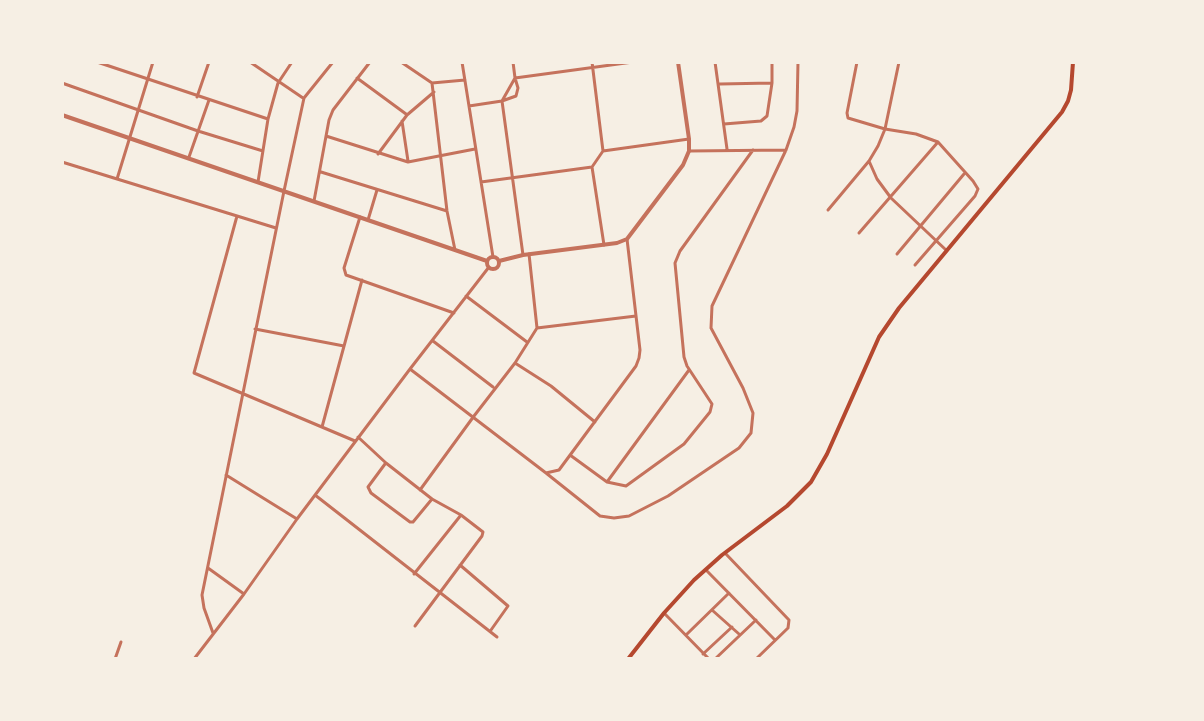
<!DOCTYPE html>
<style>
body{margin:0}
#map{position:relative;width:1204px;height:721px;overflow:hidden;background:#f6efe4;font-family:Raleway,sans-serif}
canvas{display:block}
.frame{position:absolute;inset:0;border:64px solid #f6efe4;pointer-events:none}
</style>
<div id="map">
<canvas width="1204" height="721"></canvas>
<div class="frame"></div>
</div>
<script>
const c = document.querySelector('canvas').getContext('2d');
c.lineJoin = 'round';
const shape = rows => new Path2D(rows.map(r => 'M' + r).join(''));
function strokePath(path, color, width, dash) { c.strokeStyle = color; c.lineWidth = width; c.lineCap = dash ? 'butt' : 'round'; c.setLineDash(dash || []); c.stroke(path); }
strokePath(shape([
 [97,62,268,119,258,182],
 [250,62,303,98],
 [401,62,432,83,465,80],
 [462,62,493,257],
 [513,62,515,78,502,101,523,255],
 [592,62,603,151,592,167,604,245],
 [715,62,727,149],
 [857,62,847,113,848,118,885,129,916,134,938,142,973,181,978,189,975,196,915,265],
 [357,78,406,114],
 [62,83,198,131,263,151],
 [432,83,447,211,455,250],
 [720,84,772,83],
 [197,97,209,62],
 [469,106,502,101,516,96,518,88,515,78,633,62],
 [268,119,278,83,292,62],
 [402,121,408,161],
 [724,124,761,121,767,116,772,83,772,62],
 [326,136,408,162,475,149],
 [603,151,689,139],
 [689,151,786,150],
 [378,154,407,115,434,92],
 [189,157,209,100],
 [869,161,877,179,891,198,946,250],
 [62,162,276,228],
 [321,172,447,211],
 [117,179,153,62],
 [481,182,592,167],
 [314,201,329,120,333,110,370,62],
 [828,210,869,161,878,146,885,129,899,62],
 [237,216,194,373,355,441],
 [360,217,344,268,346,275,454,313],
 [368,220,377,190],
 [859,233,938,142],
 [529,254,537,328],
 [897,254,964,174],
 [466,296,527,342],
 [255,329,344,346],
 [433,341,493,387],
 [515,363,551,386,595,422],
 [410,369,546,473,559,470,636,366,639,358,640,350,627,239],
 [322,427,362,280],
 [358,437,386,463,432,499,461,515,483,532,482,536,415,626],
 [570,455,607,482,626,486,684,444,710,412,712,404,687,366,684,357,675,263,680,251,753,150],
 [385,464,368,487,371,493,410,522,413,522,432,499],
 [546,473,600,516,614,518,629,516,668,496,739,448,751,433,753,413,743,388,711,328,712,306,786,150,794,127,797,111,798,62],
 [226,475,297,519],
 [607,482,689,370],
 [420,490,474,416,515,363,537,328,636,316],
 [315,495,497,637],
 [725,553,789,620,788,628,756,659],
 [460,565,508,606,491,630],
 [208,568,244,594],
 [706,570,775,640],
 [414,574,461,515],
 [712,610,739,634],
 [664,613,709,659],
 [213,633,204,608,202,595,284,191,304,98,333,62],
 [686,635,729,593],
 [703,654,732,627],
 [115,659,121,642],
 [194,659,244,594,297,519,410,369,489,267],
 [715,659,756,620]
]), '#c5725c', 3);
strokePath(shape([
 [62,115,487,261],
 '487 263a6 6 0 1 1 12 0a6 6 0 1 1-12 0Z',
 [499,261,523,255,617,243,627,239,683,165,689,151,689,139,678,62]
]), '#c5725c', 4);
strokePath(shape([
 [628,659,664,613,694,580,722,555,787,506,811,482,827,454,879,337,899,308,1062,112,1068,101,1071,90,1073,62]
]), '#b5482f', 4);
</script>
